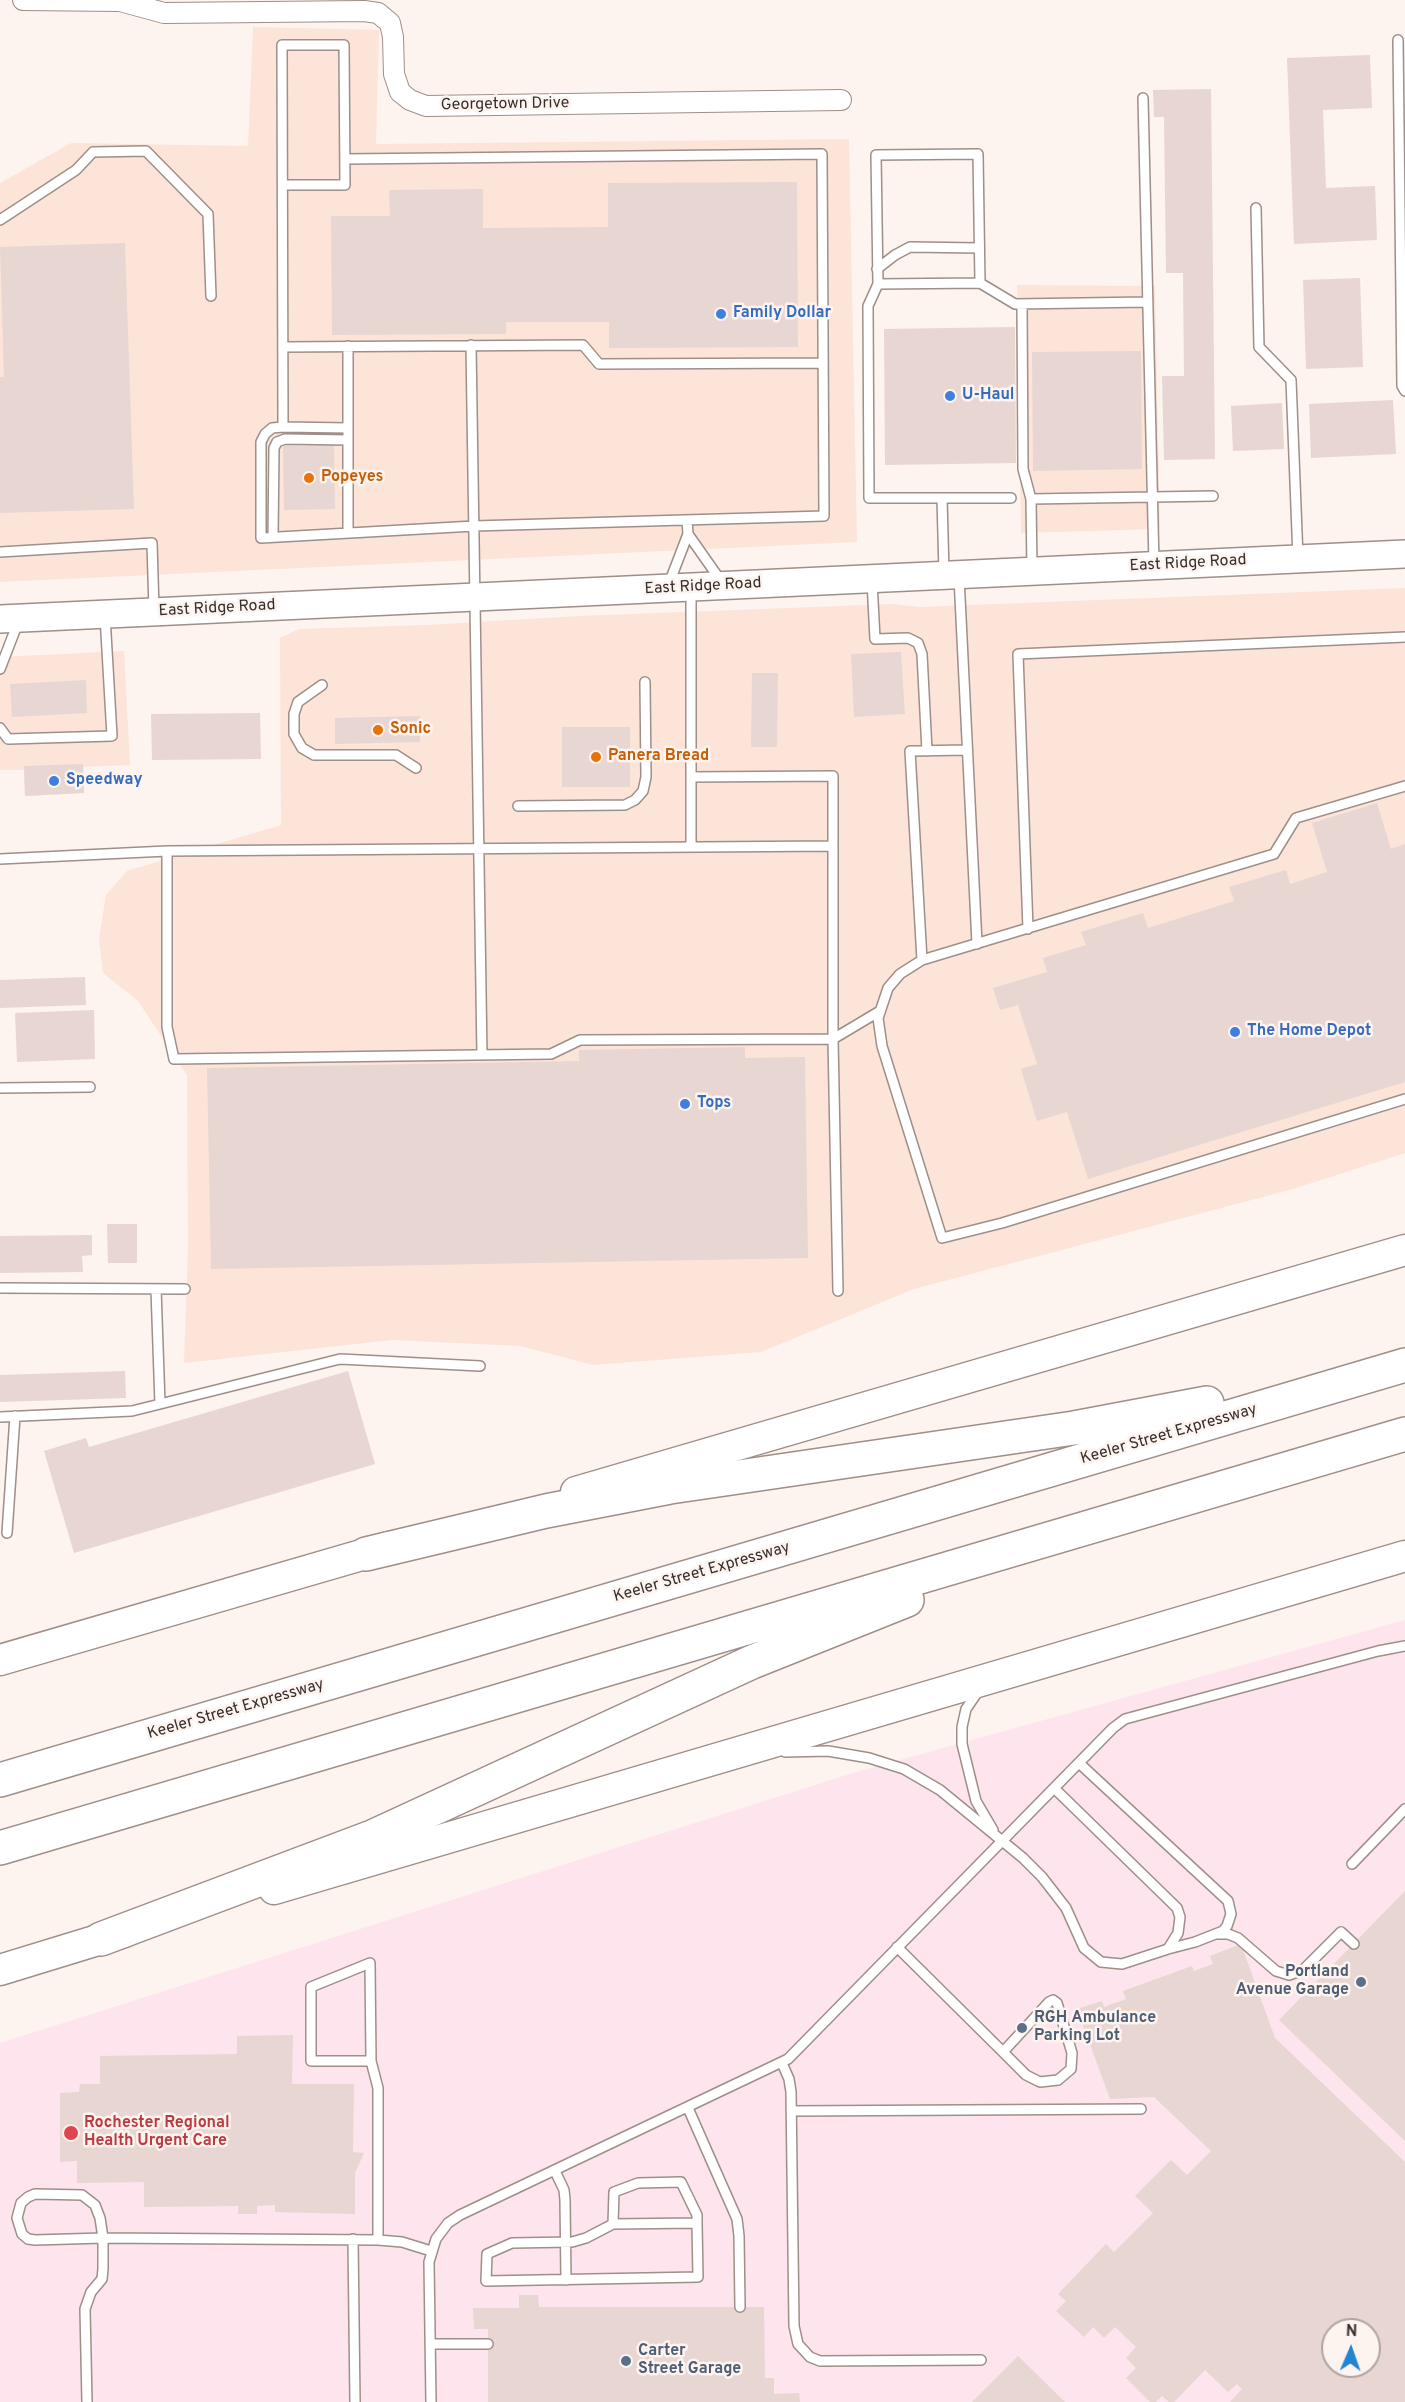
<!DOCTYPE html>
<style>
body{margin:0}
#map{position:relative;width:1405px;height:2402px;overflow:hidden;background:#fdf3ef;font-family:Overpass,sans-serif}
canvas{display:block}
.north{position:absolute;left:1321px;top:2318px;width:60px;height:60px;box-sizing:border-box;background:#fdf3ef;border:2px solid #ada5a1;border-radius:50%;rotate:2deg;font-size:16px;font-weight:700;line-height:24px;text-align:center;color:#352f2c}
.north::after{content:'';display:block;margin:auto;width:21px;height:27px;background:#2385d1;clip-path:polygon(50% 0,100% 100%,50% 72%,0 100%)}
</style>
<div id="map">
<canvas width="1405" height="2402"></canvas>
<div class="north">N</div>
</div>
<script>
const c = document.querySelector('canvas').getContext('2d');
c.lineJoin = 'round';
function fill(path, color) { c.fillStyle = color; c.fill(path, 'evenodd'); }
const shape = rows => new Path2D(rows.map(r => 'M' + r).join(''));
function strokePath(path, color, width, dash) { c.strokeStyle = color; c.lineWidth = width; c.lineCap = dash ? 'butt' : 'round'; c.setLineDash(dash || []); c.stroke(path); }
function drawText(font, color, halo, rows, align = 'center') {
  c.font = font + ' Overpass,sans-serif'; c.lineWidth = 5; c.setLineDash([]); c.textBaseline = 'middle'; c.strokeStyle = halo; c.fillStyle = color; for (const [text, x, y, turn = 0] of rows) {
    c.save(); c.translate(x, y); c.rotate((+turn || 0) * Math.PI / 180); c.textAlign = isNaN(turn) ? turn : align; if (halo) c.strokeText(text, 0, 0); c.fillText(text, 0, 0); c.restore();
  }
}
fill(shape([
 [253,27,379,30,376,144,849,139,857,542,0,582,0,183,71,143,248,146],
 [1017,285,1155,286,1160,529,1021,533],
 [1405,588,1405,1153,1293,1189,914,1289,761,1352,593,1365,520,1346,392,1340,184,1363,188,1247,187,1075,138,1001,103,973,99,939,106,895,127,871,281,825,280,638,299,629,427,625,579,616,893,604,920,607],
 [124,651,130,765,83,767,84,793,25,796,24,770,0,770,0,657]
]), '#fce4d9');
fill(shape([
 [1405,1620,1405,2402,0,2402,0,2043,853,1773],
 [1333,2330,1369,2330,1369,2366,1333,2366]
]), '#fde4ed');
fill(shape([
 [1370,55,1372,108,1323,110,1326,188,1375,186,1377,240,1294,244,1287,58],
 [1211,89,1215,459,1164,460,1162,376,1184,376,1183,273,1166,273,1164,117,1154,117,1153,90],
 [797,182,798,347,609,348,609,322,506,322,506,334,332,335,331,216,390,216,389,190,483,189,483,228,608,227,608,183],
 [125,243,134,509,0,513,0,377,4,377,0,247],
 [1360,278,1363,367,1306,369,1303,280],
 [1015,327,1016,463,885,465,884,329],
 [1141,351,1142,469,1033,471,1032,352],
 [1393,400,1396,454,1311,458,1309,404],
 [1282,403,1284,449,1233,451,1231,406],
 [334,445,335,509,284,510,283,446],
 [901,652,905,714,854,717,851,654],
 [752,673,778,673,777,747,751,747],
 [86,680,87,713,12,717,10,684],
 [260,713,261,759,152,760,151,714],
 [420,716,420,742,335,744,335,718],
 [562,727,630,727,630,787,562,787],
 [83,764,84,793,25,796,24,766],
 [1377,803,1391,849,1405,844,1405,1082,1088,1179,1067,1112,1037,1121,1021,1069,1037,1064,1018,1005,1000,1010,993,988,1047,972,1043,958,1086,945,1081,932,1143,913,1148,928,1234,901,1229,887,1286,870,1290,884,1327,872,1312,823],
 [85,977,86,1005,0,1008,0,980],
 [94,1010,95,1059,17,1062,15,1013],
 [745,1047,745,1058,805,1057,808,1258,211,1269,207,1068,579,1061,579,1050],
 [107,1224,137,1224,137,1263,108,1263],
 [92,1235,92,1255,82,1256,83,1272,0,1273,0,1236],
 [125,1371,126,1398,0,1402,0,1375],
 [348,1371,375,1464,74,1553,44,1451,86,1438,89,1447],
 [1405,1891,1405,2141,1279,2020],
 [1241,1944,1275,2038,1405,2162,1405,2402,1230,2402,1242,2389,1237,2384,1228,2392,1205,2370,1174,2402,1169,2402,1162,2396,1156,2402,1150,2402,1126,2378,1136,2368,1126,2358,1136,2347,1115,2327,1104,2338,1093,2327,1084,2337,1056,2311,1066,2301,1058,2294,1106,2244,1114,2252,1153,2213,1135,2196,1171,2160,1187,2175,1211,2151,1154,2097,1110,2099,1077,2009,1102,2001,1104,2007,1126,1999,1123,1991,1192,1966,1194,1971,1213,1964,1210,1956],
 [1333,2330,1369,2330,1369,2366,1333,2366],
 [293,2035,292,2084,354,2084,353,2152,364,2153,355,2173,355,2214,275,2212,275,2205,257,2206,257,2214,238,2214,238,2206,144,2207,144,2182,77,2183,77,2161,60,2162,60,2093,79,2092,80,2084,100,2084,100,2056,237,2054,237,2036],
 [519,2295,538,2295,539,2307,764,2307,765,2378,774,2378,774,2394,799,2393,800,2402,488,2402,488,2329,474,2329,473,2308,519,2308],
 [1018,2356,1065,2402,972,2402]
]), '#e8d6d3');
const lane = shape([
 [1398,40,1402,386,1405,391],
 [1143,98,1154,564],
 [345,159,822,154,824,516,474,526,261,538,261,442,265,434,272,428,283,427,348,428],
 [1256,208,1259,347,1291,380,1298,558],
 [0,220,76,170,93,152,146,151,208,214,211,296],
 [877,269,895,255,910,247,979,248],
 [878,284,876,155,978,154,980,283],
 [1022,304,1023,469,1031,499,1032,570],
 [471,345,482,1055],
 [348,346,348,533],
 [283,347,583,345,599,364,823,363],
 [283,427,282,45,344,45,345,185,283,185],
 [942,498,944,573],
 [1011,498,869,498,868,306,878,284,980,283,1015,304,1148,302],
 [1031,499,1213,496],
 [688,534,721,581],
 [273,537,274,448,277,442,285,439,348,440],
 [0,552,152,543,154,610],
 [959,577,977,944],
 [872,581,875,639,908,638,918,643,922,654,927,751],
 [668,586,688,534,687,520],
 [691,590,691,847],
 [0,669,19,620],
 [322,685,298,702,294,714,294,734,302,748,314,755,396,755,416,768],
 [0,728,8,739,112,736,105,616],
 [691,777,833,776,833,1039,838,1291],
 [1405,786,1296,818,1274,854,922,960,900,974,888,988,878,1018,882,1046,942,1238,1002,1223,1405,1099],
 [518,806,625,805,635,800,643,791,646,777,645,682],
 [167,851,167,1027,174,1059,551,1054,580,1040,833,1039,880,1011],
 [0,859,167,851,833,846],
 [1028,929,1018,654,1405,637],
 [922,960,910,751,967,750],
 [0,1088,90,1087],
 [0,1288,185,1289],
 [156,1289,160,1404],
 [0,1417,132,1411,340,1359,480,1366],
 [7,1533,15,1416],
 [979,1690,966,1709,962,1727,962,1744,976,1801,993,1830],
 [785,1752,828,1751,869,1758,904,1769,940,1790,1023,1858,1042,1877,1066,1908,1084,1948,1101,1962,1122,1964,1168,1949,1178,1933,1180,1917,1177,1908,1054,1788],
 [1079,1763,1228,1901,1231,1914,1227,1926,1223,1931,1195,1942,1168,1949],
 [1352,1864,1405,1809],
 [1218,1934,1228,1934,1238,1938,1276,1971,1289,1975,1303,1970,1341,1932,1354,1944],
 [897,1947,1003,2052,1026,2075,1040,2082,1058,2080,1071,2069,1072,2053,1057,2003,1053,2000,1049,2002,1003,2052],
 [371,2061,311,2061,311,1987,370,1963,371,2061,378,2088,378,2240],
 [782,2063,789,2079,791,2092,794,2326,798,2344,810,2357,820,2361,981,2360],
 [688,2108,737,2219,739,2236,740,2307],
 [791,2111,1141,2109],
 [555,2171,564,2190,565,2200,566,2280],
 [613,2224,614,2192,638,2183,681,2182,697,2215,697,2223,698,2277,486,2281,487,2254,512,2243,572,2242,586,2238,613,2224,697,2223],
 [353,2239,355,2402],
 [430,2344,488,2344],
 [87,2402,85,2309,91,2292,102,2279,103,2269,103,2238,100,2218,95,2205,82,2195,35,2194,28,2197,21,2203,17,2218,22,2234,28,2239,35,2240,103,2238,378,2240,402,2242,431,2251],
 [431,2402,429,2262,436,2239,448,2223,460,2215,788,2059,1113,1728,1125,1719,1378,1651,1405,1646]
]);
const street = shape([
 [23,0,120,1,164,13,364,11,378,13,390,23,393,37,394,74,400,92,410,100,426,106,841,100]
]);
const secondary = shape([
 [0,619,1405,554]
]);
const primary = shape([
 [576,1492,1405,1250],
 [0,1660,389,1547],
 [274,1889,1405,1556],
 [0,1970,124,1932]
]);
const highway = shape([
 [366,1554,546,1511,670,1487,1074,1428,1207,1403],
 [0,1780,1405,1365],
 [0,1848,1405,1434],
 [101,1939,372,1837,752,1662,907,1600]
]);
strokePath(lane, '#9e8f88', 12);
strokePath(street, '#9e8f88', 22);
strokePath(secondary, '#9e8f88', 30);
strokePath(primary, '#9e8f88', 33);
strokePath(highway, '#9e8f88', 36);
strokePath(lane, '#fff', 9);
strokePath(street, '#fff', 20);
strokePath(secondary, '#fff', 27);
strokePath(primary, '#fff', 30);
strokePath(highway, '#fff', 33);
for (const [x, y, r, color] of [
 [721,314,6,"#3f7fe0"],
 [950,396,6,"#3f7fe0"],
 [309,478,6,"#e8710a"],
 [378,730,6,"#e8710a"],
 [596,757,6,"#e8710a"],
 [54,781,6,"#3f7fe0"],
 [1235,1032,6,"#3f7fe0"],
 [685,1104,6,"#3f7fe0"],
 [1361,1982,6,"#5c6f8a"],
 [1022,2028,6,"#5c6f8a"],
 [71,2133,8,"#e0444e"],
 [626,2361,6,"#5c6f8a"]
]) { const dot = new Path2D(); dot.arc(x, y, r, 0, 2 * Math.PI); c.fillStyle = color; c.fill(dot); strokePath(dot, '#fdf3ef', 2); }
drawText('16px', '#352f2c', '#fdf3ef', [
 ["Georgetown Drive",505,105,-1],
 ["East Ridge Road",1188,564,-3],
 ["East Ridge Road",703,587,-3],
 ["East Ridge Road",217,609,-3],
 ["Keeler Street Expressway",1169,1435,-16],
 ["Keeler Street Expressway",702,1573,-16],
 ["Keeler Street Expressway",236,1710,-16]
]);
drawText('bold 16px', '#366cbe', '#fdf3ef', [
 ["Family Dollar",733,314],
 ["U-Haul",962,396],
 ["Speedway",66,781],
 ["The Home Depot",1247,1032],
 ["Tops",697,1104]
], 'left');
drawText('bold 16px', '#c56008', '#fdf3ef', [
 ["Popeyes",321,478],
 ["Sonic",390,730],
 ["Panera Bread",608,757]
], 'left');
drawText('bold 16px', '#4e5e75', '#fdf3ef', [
 ["Portland",1349,1973,"right"],
 ["Avenue Garage",1349,1991,"right"],
 ["RGH Ambulance",1034,2019],
 ["Parking Lot",1034,2037],
 ["Carter",638,2352],
 ["Street Garage",638,2370]
], 'left');
drawText('bold 16px', '#be3a42', '#fdf3ef', [
 ["Rochester Regional",84,2124],
 ["Health Urgent Care",84,2142]
], 'left');
</script>
